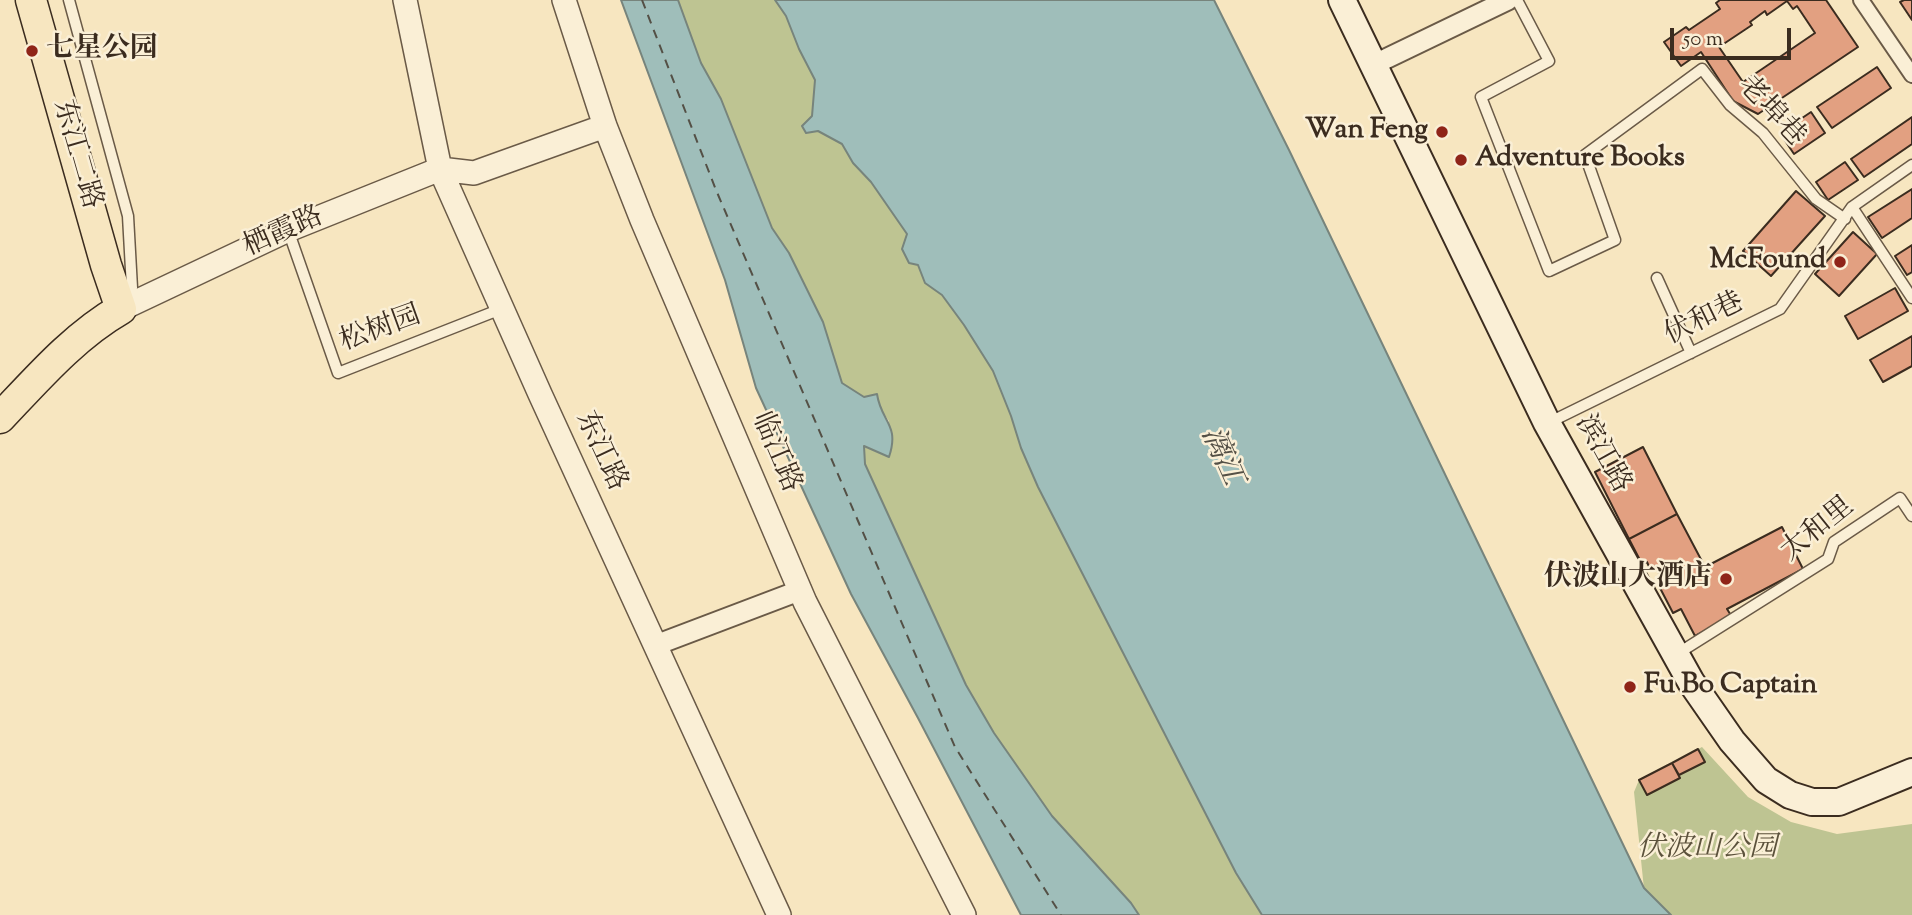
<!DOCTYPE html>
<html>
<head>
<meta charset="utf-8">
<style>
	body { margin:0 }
	#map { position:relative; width:1912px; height:915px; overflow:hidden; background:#f7e6c0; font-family:"Sorts Mill Goudy",serif }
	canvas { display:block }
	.scale { position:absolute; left:1670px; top:28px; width:121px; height:32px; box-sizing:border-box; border:4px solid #3b2c1f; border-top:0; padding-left:9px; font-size:21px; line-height:24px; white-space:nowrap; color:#3b2c1f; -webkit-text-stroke:5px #faefd6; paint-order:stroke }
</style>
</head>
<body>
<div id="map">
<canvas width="1912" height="915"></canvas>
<div class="scale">50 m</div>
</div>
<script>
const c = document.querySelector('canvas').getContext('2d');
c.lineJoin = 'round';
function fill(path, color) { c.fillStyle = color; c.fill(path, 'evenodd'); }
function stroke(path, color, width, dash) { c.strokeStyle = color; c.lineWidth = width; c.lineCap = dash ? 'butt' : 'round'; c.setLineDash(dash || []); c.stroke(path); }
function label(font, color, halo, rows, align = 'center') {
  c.font = font + ' "Sorts Mill Goudy","Noto Serif SC",serif'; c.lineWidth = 5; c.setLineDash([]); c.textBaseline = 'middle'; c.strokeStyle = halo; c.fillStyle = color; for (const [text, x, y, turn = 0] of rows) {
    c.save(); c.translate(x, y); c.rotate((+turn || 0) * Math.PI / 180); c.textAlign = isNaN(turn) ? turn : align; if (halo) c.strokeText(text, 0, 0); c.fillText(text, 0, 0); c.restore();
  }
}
fill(new Path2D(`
	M678 0H775L786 16 799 49 815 80 812 116 802 127 818 131 842 144 853 163 871 182 907 234 902 249 918 265 925 283 942 295 964 325 993 371 1011 416 1021 448 1038 487 1236 873 1262 915H1139L1131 903 1052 816 994 733 966 685 865 464 863 446 888 457 889 421 879 407 842 384 823 322 789 253 772 228 721 100 701 63Z
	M1702 747 1748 797 1791 822 1837 834 1912 824V915H1671L1644 889 1634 792 1639 780Z`), '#bec492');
const water = new Path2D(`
	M621 0H678L701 63 721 99 772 228 789 253 823 322 842 383 864 397 877 394C881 422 900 424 889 457L864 446 865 464 966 685 994 733 1052 816 1131 903 1139 915H1021L918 718 851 594 756 388 725 280Z
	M775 0H1214L1289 150 1644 888 1671 915H1262L1236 873 1038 487 1021 448 1011 416 993 371 964 325 942 295 925 283 918 265 909 263 902 249 907 234 871 182 853 163 842 144 818 131 806 133 802 126 812 116 815 80 799 49 786 16Z`);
fill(water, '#9fbeba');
stroke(water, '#77847c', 2);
stroke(new Path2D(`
	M642 0 716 190 955 747 1061 915`), '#545046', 2, [9, 7]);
const building = new Path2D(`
	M1720 0H1826L1858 47 1758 114 1733 101 1701 52 1681 66 1664 42 1686 27 1689 30 1720 9 1716 3ZM1787 1 1793 9 1797 6 1815 33 1743 82 1719 47 1752 25 1750 22 1765 11 1767 15Z
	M1904 0H1912V20L1900 2Z
	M1877 67 1891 88 1832 128 1817 107Z
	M1811 112 1825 133 1794 154 1780 133Z
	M1912 117V144L1864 177 1851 159Z
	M1845 162 1858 180 1828 200 1816 182Z
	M1912 189V218L1882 238 1868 217Z
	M1796 191 1825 216 1771 276 1743 251Z
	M1853 232 1877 254 1839 296 1815 274Z
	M1912 245V272L1907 275 1895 256Z
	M1895 288 1908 311 1858 339 1845 316Z
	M1912 336V366L1883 382 1870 360Z
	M1643 447 1677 514 1629 539 1595 472Z
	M1677 514 1705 567 1782 527 1803 569 1727 609 1732 617 1695 636 1681 609 1673 613 1660 588 1670 583 1664 572 1660 575 1655 566 1650 569 1647 562 1642 564 1629 539Z
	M1698 749 1705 762 1679 775 1672 763Z
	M1672 763 1680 778 1647 795 1639 780Z`);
fill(building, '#e2a081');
stroke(building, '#3b2c1f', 2);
const service = new Path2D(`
	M69 0 128 216 132 288
	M1517 0 1549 61 1481 97 1549 271 1615 240 1585 155 1702 69 1730 105 1763 133 1816 199 1845 219
	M1852 207 1912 298
	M288 230 338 373 501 309
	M1657 278 1691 353
	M1548 423 1780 309 1852 207 1912 165
	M1677 654 1828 559 1834 542 1900 498 1912 516`);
const pedestrian = new Path2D(`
	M1861 0 1912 75`);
const minor = new Path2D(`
	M1373 65 1508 0
	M656 645 801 590`);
const tertiary = new Path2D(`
	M405 0 440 169 540 394 779 915
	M564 0 605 126 642 220 805 602 964 915
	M121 309 288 230 440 169 474 173 605 126`);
const secondary = new Path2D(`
	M1342 0 1547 423 1691 682 1732 741 1766 780 1790 795 1812 802H1839L1912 772`);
const primary = new Path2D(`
	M0 418C37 379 74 336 121 309L106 265 31 0`);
stroke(service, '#6a5a47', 13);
stroke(pedestrian, '#6a5a47', 18);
stroke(minor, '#6a5a47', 23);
stroke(tertiary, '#6a5a47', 26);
stroke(secondary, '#3b2c1f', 30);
stroke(primary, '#3b2c1f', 33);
stroke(service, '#faefd6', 10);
stroke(pedestrian, '#faefd6', 14);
stroke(minor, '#faefd6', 19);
stroke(tertiary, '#faefd6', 23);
stroke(secondary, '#faefd6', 26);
stroke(primary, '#f7e6c0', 30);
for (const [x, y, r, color] of [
	[32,51,7,"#8f2418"],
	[1442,132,7,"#8f2418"],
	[1461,160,7,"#8f2418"],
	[1840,262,7,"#8f2418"],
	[1726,579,7,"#8f2418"],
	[1630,687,7,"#8f2418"]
]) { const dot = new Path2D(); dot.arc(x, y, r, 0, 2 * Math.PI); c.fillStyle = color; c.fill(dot); stroke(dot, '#faefd6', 2.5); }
label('bold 28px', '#3b2c1f', '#faefd6', [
	["七星公园",46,51],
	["Wan Feng",1428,132,"right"],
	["Adventure Books",1475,160],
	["McFound",1826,262,"right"],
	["伏波山大酒店",1712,579,"right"],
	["Fu Bo Captain",1644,687]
], 'left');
label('28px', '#3b2c1f', '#faefd6', [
	["老埠巷",1770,113,47],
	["东江二路",75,155,74],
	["栖霞路",284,234,-24],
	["伏和巷",1705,321,-26],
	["松树园",381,331,-20],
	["东江路",599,452,65],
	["临江路",774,453,67],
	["滨江路",1601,455,61],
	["太和里",1819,531,-39]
]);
label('italic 28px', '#5c523c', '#faefd6', [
	["伏波山公园",1707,850]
]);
label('italic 30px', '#545046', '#faefd6', [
	["漓江",1219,457,66]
]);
</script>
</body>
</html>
